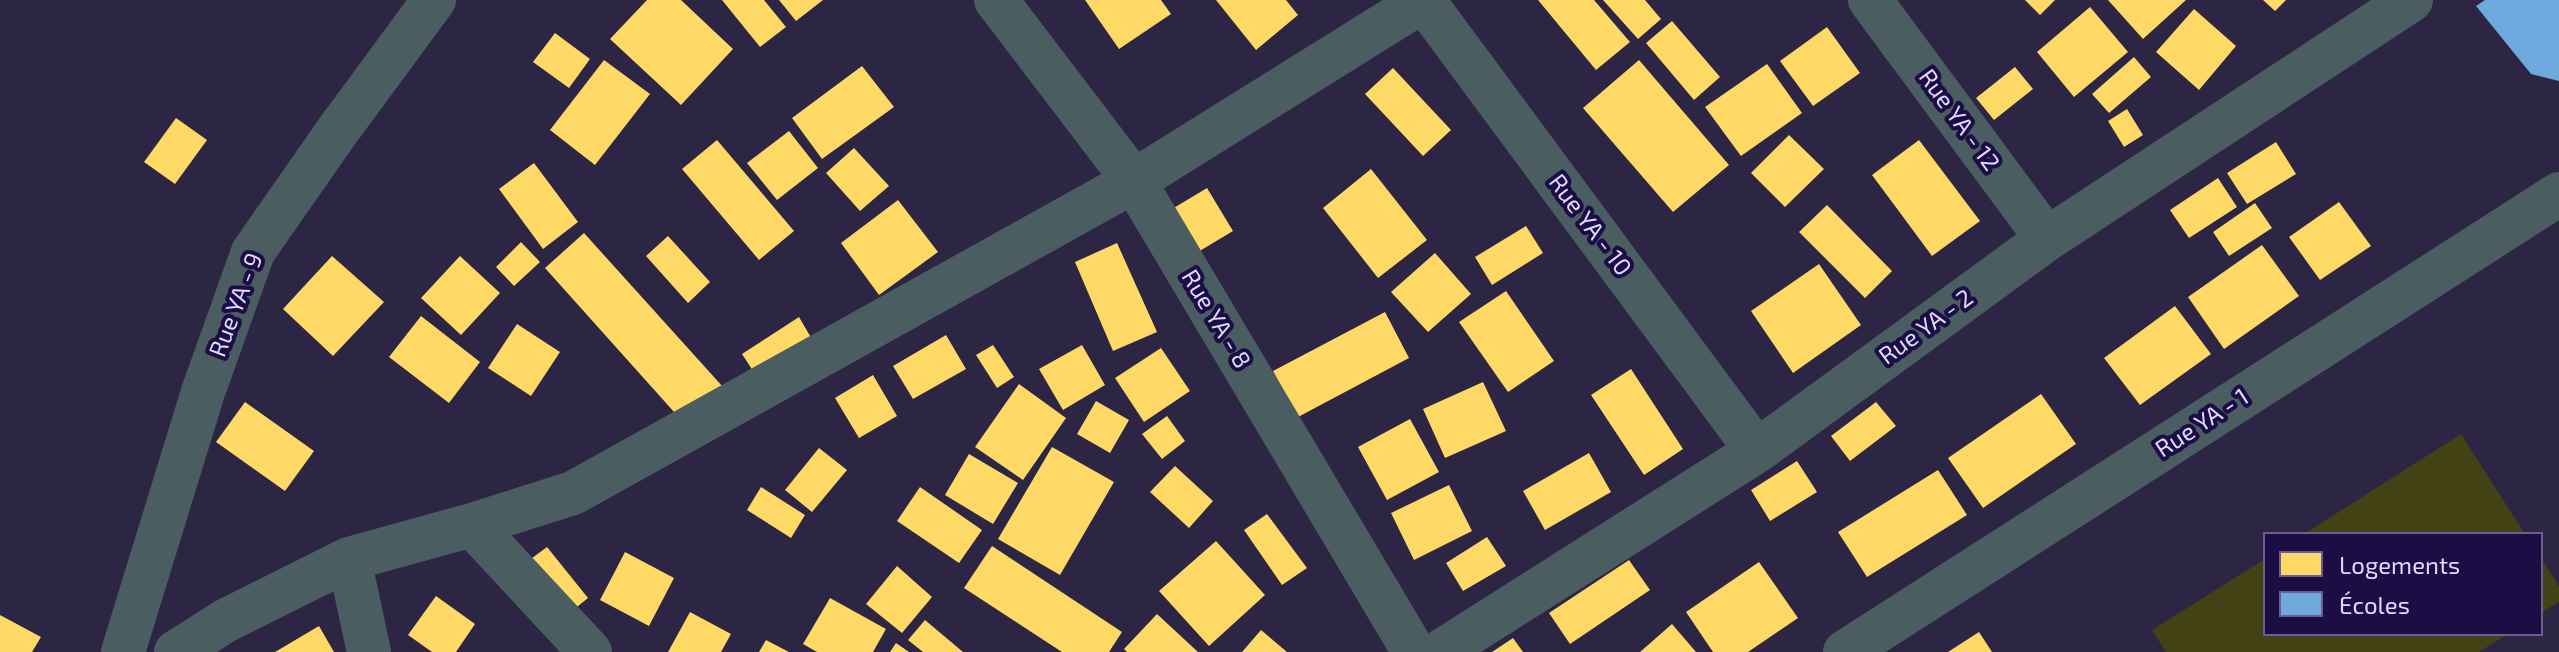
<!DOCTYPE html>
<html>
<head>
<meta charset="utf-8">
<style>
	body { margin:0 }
	#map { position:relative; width:2559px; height:652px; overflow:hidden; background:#2c2544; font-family:"Exo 2",sans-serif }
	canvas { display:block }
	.legend { position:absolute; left:2263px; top:532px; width:280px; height:104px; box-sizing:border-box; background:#1d0d45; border:2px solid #6a5f8f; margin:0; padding:10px 14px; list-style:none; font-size:24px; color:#dddafe }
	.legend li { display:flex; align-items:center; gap:16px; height:40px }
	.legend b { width:40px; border:2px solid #6a5f8f }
</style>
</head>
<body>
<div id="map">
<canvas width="2559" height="652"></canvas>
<ul class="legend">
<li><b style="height:22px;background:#ffd966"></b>Logements</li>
<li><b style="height:22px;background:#6fa8dc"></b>Écoles</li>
</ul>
</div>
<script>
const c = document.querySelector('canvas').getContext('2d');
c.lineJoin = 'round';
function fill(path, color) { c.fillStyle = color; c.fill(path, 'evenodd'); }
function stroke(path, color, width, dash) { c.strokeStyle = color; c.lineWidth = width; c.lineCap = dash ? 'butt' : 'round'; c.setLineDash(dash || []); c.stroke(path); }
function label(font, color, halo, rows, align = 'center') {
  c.font = font + ' "Exo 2",sans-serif'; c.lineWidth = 8; c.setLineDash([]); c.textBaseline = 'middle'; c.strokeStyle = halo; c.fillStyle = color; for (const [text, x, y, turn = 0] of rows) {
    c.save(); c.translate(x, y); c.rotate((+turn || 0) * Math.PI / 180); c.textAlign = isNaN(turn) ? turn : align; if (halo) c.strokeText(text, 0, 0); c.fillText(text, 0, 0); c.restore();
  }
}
fill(new Path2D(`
	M2461 434 2525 534H2304Z
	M2541 558 2559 586V602L2541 613Z
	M2265 559V634H2508L2479 652H2166L2152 630Z`), '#424214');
fill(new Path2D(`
	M647 0H681L733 49 681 105 610 39Z
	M722 0H764L786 27 760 47Z
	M779 0H823L796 21Z
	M1085 0H1161L1171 14 1119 49Z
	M1216 0H1286L1298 15 1256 50Z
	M1538 0H1594L1630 42 1596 70Z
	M1603 0H1645L1661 19 1638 39Z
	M2025 0H2055L2040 15Z
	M2108 0H2186L2143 39Z
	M2263 0H2286L2275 11Z
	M2090 7 2128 52 2074 97 2037 52Z
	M2194 9 2236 46 2199 90 2156 52Z
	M1672 21 1720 77 1694 100 1646 43Z
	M1827 27 1860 73 1813 106 1780 61Z
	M555 33 590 59 569 88 533 62Z
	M2134 57 2151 77 2109 113 2092 94Z
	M604 60 650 94 595 165 550 130Z
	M1639 60 1729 165 1673 212 1583 108Z
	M1767 64 1802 113 1741 156 1705 107Z
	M862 66 894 107 822 159 792 118Z
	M2015 67 2033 89 1994 120 1976 98Z
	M1393 68 1451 130 1423 156 1365 94Z
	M2127 109 2143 135 2124 147 2108 121Z
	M176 118 207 140 175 184 144 162Z
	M789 131 818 168 777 200 747 163Z
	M1789 135 1824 169 1785 207 1751 173Z
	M717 140 794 231 759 260 682 169Z
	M1919 140 1980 221 1932 256 1872 175Z
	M2276 142 2296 174 2247 204 2227 173Z
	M854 148 889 186 860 211 826 173Z
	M534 163 578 222 543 249 499 189Z
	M1371 169 1427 240 1378 278 1323 208Z
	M2218 178 2237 207 2189 238 2170 210Z
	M1207 188 1233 231 1198 252 1172 209Z
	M898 200 938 252 879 295 841 243Z
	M2339 202 2371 246 2320 280 2289 237Z
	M2255 203 2272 228 2229 256 2213 232Z
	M1827 205 1892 271 1865 298 1799 232Z
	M1526 226 1543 253 1492 285 1475 257Z
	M584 233 723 387 683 422 545 268Z
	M668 236 710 282 688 303 646 256Z
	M521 242 540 262 514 286 496 267Z
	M1117 243 1157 332 1113 351 1075 262Z
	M2262 245 2299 296 2224 349 2188 297Z
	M1435 253 1471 294 1428 332 1391 292Z
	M332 256 384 302 333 356 283 309Z
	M460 256 500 293 461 335 421 298Z
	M1819 264 1861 325 1793 373 1751 311Z
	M1506 291 1554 361 1508 392 1459 322Z
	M2175 306 2211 354 2140 405 2104 358Z
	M1385 312 1409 358 1298 417 1273 371Z
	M421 316 480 362 449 403 389 357Z
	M799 317 813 341 757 377 742 354Z
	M517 324 560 352 531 396 488 368Z
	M946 335 966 369 913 399 893 366Z
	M993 345 1014 377 997 388 976 355Z
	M1082 345 1105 385 1063 410 1039 369Z
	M1161 348 1190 391 1144 422 1115 378Z
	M1631 369 1683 449 1644 475 1591 395Z
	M873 375 897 416 859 438 835 398Z
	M1483 382 1506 431 1445 458 1423 409Z
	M1019 384 1066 418 1023 480 975 447Z
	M2041 394 2076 444 1983 508 1948 458Z
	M1096 401 1129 420 1110 453 1077 434Z
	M245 402 314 451 285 491 216 442Z
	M1876 402 1896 426 1850 461 1831 436Z
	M1167 416 1185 441 1162 459 1142 434Z
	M1410 419 1439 472 1387 500 1358 447Z
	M1052 447 1114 482 1060 575 998 539Z
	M819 448 847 470 812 512 785 490Z
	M1589 453 1611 492 1545 530 1523 491Z
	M969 454 1018 483 993 524 945 495Z
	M1797 461 1817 492 1770 521 1751 490Z
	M1175 466 1213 501 1189 528 1150 492Z
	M1938 470 1967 515 1867 577 1838 532Z
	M1449 485 1472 531 1414 560 1391 513Z
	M761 487 805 515 791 538 747 510Z
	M920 487 982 530 959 563 897 521Z
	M1267 514 1307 568 1282 585 1244 530Z
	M1487 537 1506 566 1463 591 1446 563Z
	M1216 541 1265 595 1209 646 1159 591Z
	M992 546 1122 632 1109 652H1062L964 588Z
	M547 547 588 598 562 619 520 567Z
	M625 552 674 578 649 626 600 600Z
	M1629 560 1650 590 1570 644 1549 613Z
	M1759 562 1798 618 1748 652H1713L1686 612Z
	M897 566 932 597 902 633 866 604Z
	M436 596 475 624 456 652H432L408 635Z
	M830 598 886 629 873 652H817L803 644Z
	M690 612 731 634 721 652H668Z
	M1157 614 1198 652H1127L1124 649Z
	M0 615 41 637 32 652H0Z
	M925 620 963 652H923L908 640Z
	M1672 624 1696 652H1640Z
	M319 626 334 652H275Z
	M1261 630 1287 652H1242Z
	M1979 632 1992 652H1948Z
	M1513 638 1523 652H1492Z
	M766 640 789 652H759Z
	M896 643 909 652H890Z`), '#ffd966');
fill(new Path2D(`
	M2485 0H2559V81L2531 74 2476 6Z`), '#6fa8dc');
stroke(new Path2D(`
	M996 0 1134 181 1414 652
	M1423 0 1757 451
	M1870 0 2047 239
	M472 525 590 652
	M349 559 369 652
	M123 652 203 392 253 252 336 133 434 0
	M176 652 225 621 349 559 472 525 573 493 1134 181 1424 0
	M1440 652 1757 451 2047 239 2411 0
	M1845 652 2559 194`), '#4a5d61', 44);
label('24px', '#dddafe', '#1d0d45', [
	["Rue YA - 12",1959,120,54],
	["Rue YA - 10",1590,225,53],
	["Rue YA - 9",236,305,-69],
	["Rue YA - 8",1216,319,59],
	["Rue YA - 2",1926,327,-36],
	["Rue YA - 1",2202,423,-33]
]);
</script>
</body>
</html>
